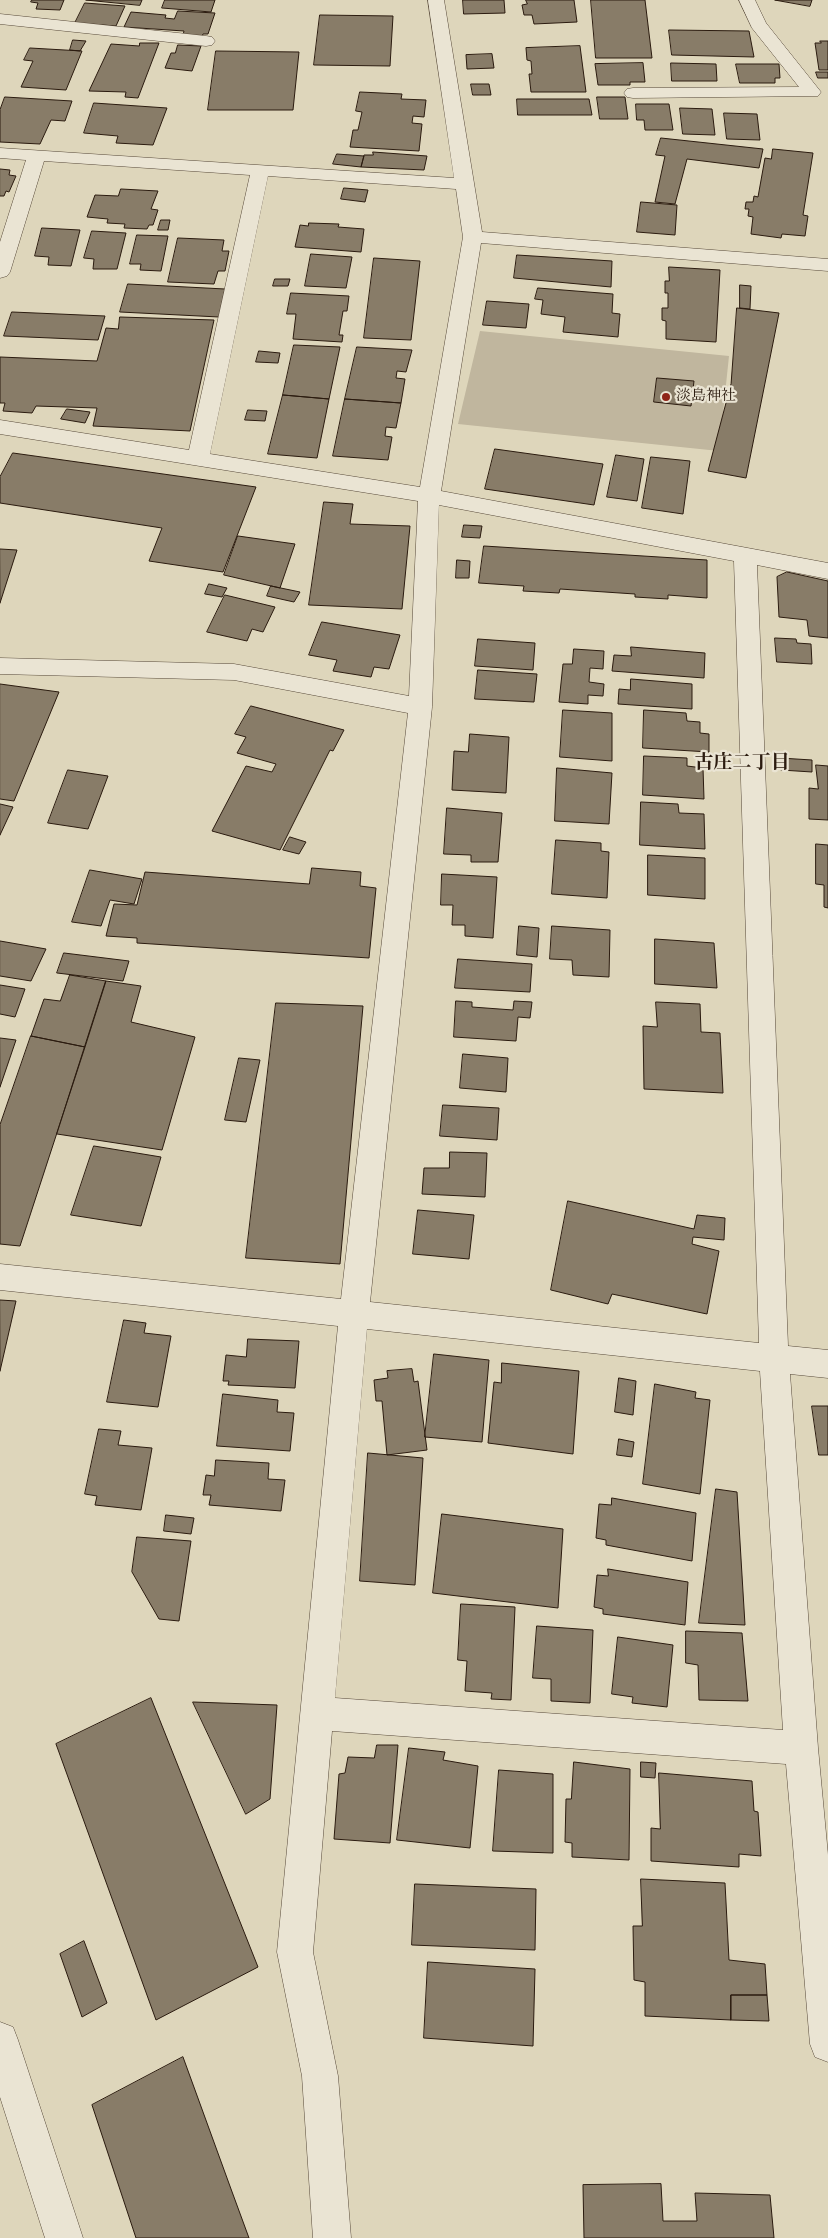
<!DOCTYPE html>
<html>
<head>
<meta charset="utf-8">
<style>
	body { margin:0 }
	canvas { display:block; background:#ded6bb }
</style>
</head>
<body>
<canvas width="828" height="2238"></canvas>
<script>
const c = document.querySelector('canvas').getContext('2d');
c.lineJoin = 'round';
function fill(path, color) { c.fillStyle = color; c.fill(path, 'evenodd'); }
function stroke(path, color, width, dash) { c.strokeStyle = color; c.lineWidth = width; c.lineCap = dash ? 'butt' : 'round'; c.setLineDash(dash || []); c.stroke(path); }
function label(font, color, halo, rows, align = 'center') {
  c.font = font + ' Vollkorn,"Noto Serif JP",serif'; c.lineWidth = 4.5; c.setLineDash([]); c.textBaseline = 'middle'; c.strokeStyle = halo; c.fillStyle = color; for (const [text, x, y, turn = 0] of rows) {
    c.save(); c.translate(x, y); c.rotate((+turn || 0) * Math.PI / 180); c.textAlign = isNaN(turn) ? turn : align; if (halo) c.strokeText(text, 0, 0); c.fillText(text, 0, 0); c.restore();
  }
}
fill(new Path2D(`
	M480 331 729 356 719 451 458 424Z`), '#c0b69e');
const building = new Path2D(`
	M32 0H64L60 10 36 9 38 3 31 2Z
	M86 0H142L140 5Z
	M165 0H215L211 12 162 8Z
	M463 0H504L505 13 464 14Z
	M526 0H574L577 22 534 24 532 15H524L522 5 527 4Z
	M591 0H645L652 58H596Z
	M775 0H812L810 6Z
	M85 3 125 6 116 26 75 23Z
	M178 11 215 13 208 34H203L202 36 183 35 184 31 124 27 131 12 166 15 165 18 174 19Z
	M320 15 393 16 390 66 314 65Z
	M669 30 749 31 754 57 672 55Z
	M73 40 86 41 80 51 70 50Z
	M820 41H828V70H819L815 43H821Z
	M140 43H159L138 98 125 97 126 92 89 91 111 44 139 46Z
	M178 45 201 46 192 71 165 68 171 53H175Z
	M580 46 586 92H531L529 74H532L531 61 527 60 526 48Z
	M30 48 82 51 66 90 21 87 33 61 24 60Z
	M216 51 299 52 293 110H208Z
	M492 54 494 68 467 69 466 55Z
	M643 63 645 82H630V85H598L595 64Z
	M671 63 716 64 717 81H672Z
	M736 64H779L780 78H775V83H740Z
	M816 72H828V78H818Z
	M471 84H489L491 95H473Z
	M360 92 402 94 401 99 426 100 424 117 413 116 412 123 422 124 419 151 350 147 353 130H358L362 112 356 111Z
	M5 97 72 101 65 121 51 120 40 144 0 142V110Z
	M597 97H625L628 119H600Z
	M517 99H589L592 115H518Z
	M94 103 167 108 153 145 116 143 118 136 84 133Z
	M636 104H669L673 130H645L644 120H637Z
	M680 108 712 109 715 135 683 134Z
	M724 113 757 114 760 140 727 139Z
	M661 138 763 149 759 168 687 159 675 204 655 202 665 156 656 155Z
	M773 149 813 153 803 215 808 216 805 236 782 234 781 238 751 234 753 217 748 216 749 209H745L746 202H753L754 196 758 197 765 158 771 159Z
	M373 152 427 156 424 170 361 167 364 155H373Z
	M337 154 364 156 361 167 333 164Z
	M0 169 10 170 9 175 16 176 9 192 6 191 4 196H0Z
	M344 188 368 190 365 202 341 199Z
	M121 189 158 191 151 209 158 210 153 225H149L147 229 124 228 125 224 107 223 108 219 87 217 95 195 118 196Z
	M641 202 677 205 675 235 637 232Z
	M161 220H170L168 230H158Z
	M309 223 339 224 338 227 364 229 361 252 295 247 300 225 308 226Z
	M42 228 80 230 71 266 48 265 49 257 35 256Z
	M92 231 126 233 117 269H93L94 259 84 258Z
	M137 235 168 236 161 271 140 270 141 264H130Z
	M178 238 224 240 222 251H229L225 271H218L214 284 168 282Z
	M311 254 352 257 346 288 305 286Z
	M517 255 612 261 611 287 514 278Z
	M374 258 420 261 411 340 364 338Z
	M669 267 720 270 716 342 666 339V321L662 320V308H668V293H665V281H669Z
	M275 279H290L288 286H273Z
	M128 284 225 289 219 317 120 312Z
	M740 285 751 286 750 309 740 308Z
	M538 288 613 294 612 313 620 314 618 337 563 332 565 317 541 314 543 300 535 299Z
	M291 293 349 296 347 311H343L339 335H343L342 342 293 339 296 314H287Z
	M487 301 529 304 526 328 483 325Z
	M737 308 779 313 746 478 708 471 731 384Z
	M12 312 105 316 98 340 4 336Z
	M120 317 214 320 190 431 93 426 97 408 36 406 32 413 3 411 5 403H0V357L97 361 106 328 118 329Z
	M294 345 340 347 329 399 283 395Z
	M357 347 412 350 406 372 397 371 396 378 405 379 401 403 345 399Z
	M259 351 280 353 278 363 256 362Z
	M657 378 694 381 691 406 654 402Z
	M283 395 329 399 317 458 268 454Z
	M345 399 401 403 396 428 386 427 385 436 392 437 388 460 333 456Z
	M67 409 90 412 85 423 61 419Z
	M248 410 267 411 265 421 245 420Z
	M495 449 603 464 594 505 485 489Z
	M13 453 256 487 223 572 149 561 162 528 0 503V477Z
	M616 455 644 459 637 501 607 497Z
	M651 457 690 461 683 514 642 508Z
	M324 502 353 504 350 524 410 526 402 609 309 605Z
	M464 525 482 526 480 538 462 537Z
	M238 536 295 544 280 588 224 575Z
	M484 546 707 560V598L668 595V599L635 597V594L560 589 559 593 523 591 524 586 479 583Z
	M0 549 17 550 0 603Z
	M457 560 470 561 469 578H456Z
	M787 572 828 581V638L809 636 807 620 779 617 777 577Z
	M209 584 227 588 222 597 205 594Z
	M271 586 300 592 294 602 267 596Z
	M225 595 275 607 263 632 252 629 247 641 207 632Z
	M322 622 400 635 389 669 374 667 371 677 333 671 337 660 309 655Z
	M775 638 796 639 797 643 811 644 812 664 777 662Z
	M478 639 535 643 533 670 475 666Z
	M631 647 705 653 704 678 612 671 614 655 631 656Z
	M574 649 604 651 603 669 590 668 589 682 604 684 603 696 588 695V704L559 702 563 664H572Z
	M478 670 537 674 534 702 475 699Z
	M631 679 692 684V709L618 704 619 689 630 690Z
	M0 684 59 692 14 801 0 799Z
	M251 706 344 730 333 751 330 750 280 850 212 831 246 766 272 772 276 764 237 753 246 737 235 734Z
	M563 710 612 713V761L560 757Z
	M644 710 686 713 687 721 700 722V733L709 734V752L643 748Z
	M470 734 509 737 506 793 452 790 454 751 468 752Z
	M644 756 687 758V766L703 768 704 799 643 795Z
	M780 758 812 760V772L781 770Z
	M816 765 828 766V820L809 819V788L818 789Z
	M557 768 612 773 609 824 555 821Z
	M68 770 108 776 88 829 48 823Z
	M641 802 678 804 679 813 704 814 705 849 640 845Z
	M0 804 13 807 0 835Z
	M447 808 502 813 498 862H471V855L444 854Z
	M290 837 306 842 299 854 283 850Z
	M556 840 601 843V851L609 852 607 898 552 894Z
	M816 844 828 845V908L824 907V885L816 884Z
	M648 855 705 858V899L648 895Z
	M312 868 361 872 360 886 376 888 369 958 137 943V938L106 936 114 904 137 905 145 872 309 884Z
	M90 870 142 879 134 904 110 900 101 926 72 922Z
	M442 874 497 877 493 938 465 936V925H452L453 905H441Z
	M519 926 539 928 537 957 517 955Z
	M552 926 610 930 609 977 573 975 572 960 550 959Z
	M655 939 714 943 717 988 655 984Z
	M0 941 46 949 31 981 0 976Z
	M64 953 129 961 123 981 57 973Z
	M458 959 532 964 530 992 455 988Z
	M70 975 106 981 85 1047 31 1036 44 999 60 1001Z
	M106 981 141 986 131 1022 195 1037 162 1150 57 1134Z
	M0 985 25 989 15 1017 0 1014Z
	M456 1001 472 1002V1007L513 1010 514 1001 532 1002 530 1018 518 1017 516 1041 454 1037Z
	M656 1002 700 1004 701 1032 720 1033 723 1093 644 1089 643 1026 657 1027Z
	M276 1003 363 1006 340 1264 246 1258Z
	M31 1036 85 1047 20 1246 0 1244V1125Z
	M0 1038 16 1040 0 1087Z
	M463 1054 508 1058 506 1092 460 1088Z
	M239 1058 260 1060 246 1122 225 1120Z
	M443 1105 499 1108 497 1140 440 1136Z
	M94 1146 161 1157 141 1226 71 1215Z
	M450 1152 487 1153 485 1197 422 1194 424 1168H449Z
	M568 1201 694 1229 697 1215 725 1218 724 1240 693 1237 692 1244 719 1251 707 1314 612 1294 608 1304 551 1290Z
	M418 1210 474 1215 469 1259 413 1254Z
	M0 1300 16 1301 0 1371Z
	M124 1320 146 1323 144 1333 171 1336 158 1407 107 1402Z
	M248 1339 299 1341 295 1388 228 1385 229 1381H223L226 1355 246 1357Z
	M434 1354 489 1360 482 1442 425 1437Z
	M502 1363 579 1371 573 1454 488 1443 494 1382 501 1383Z
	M412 1369 414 1382 418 1381 427 1450 387 1455 382 1401H376L374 1380 388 1378 387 1371Z
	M619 1378 636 1381 633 1415 615 1412Z
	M655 1384 696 1392 695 1398 710 1400 700 1494 643 1484Z
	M223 1394 278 1400 277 1412 294 1413 290 1451 217 1446Z
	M812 1406H828V1455H819Z
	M99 1429 121 1431 118 1445 152 1448 141 1510 95 1505 97 1496 85 1494Z
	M619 1439 634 1442 632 1457 617 1455Z
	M368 1453 423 1458 415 1585 360 1581Z
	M216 1460 269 1463 268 1479 285 1480 281 1511 209 1505 211 1495H203L206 1475 214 1476Z
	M716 1489 737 1492 745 1625 699 1623Z
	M612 1498 696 1513 692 1561 606 1545V1540L596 1538 599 1504 611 1505Z
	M442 1514 563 1529 558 1608 433 1593Z
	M166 1515 194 1518 191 1534 164 1531Z
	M137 1537 191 1541 179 1621 159 1619 132 1572Z
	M608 1569 688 1582 685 1625 603 1614V1609L594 1607 597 1575 608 1576Z
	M461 1604 515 1607 511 1700 491 1699 492 1693 465 1691 467 1661 458 1660Z
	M537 1626 593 1630 590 1703 551 1701V1679L533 1678Z
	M686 1631 742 1633 748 1701 699 1700 698 1665 686 1663Z
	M618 1637 673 1645 667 1707 632 1703 633 1697 612 1694Z
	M151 1698 258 1967 156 2020 56 1744Z
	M193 1702 277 1705 270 1799 246 1814Z
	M377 1745H398L390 1843 334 1839 339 1774 345 1773 348 1757 374 1758Z
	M409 1748 445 1752 443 1760 478 1766 470 1848 397 1840Z
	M574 1762 630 1769 629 1860 572 1857V1843L565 1842 566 1799H571Z
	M641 1762 656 1763 655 1778 641 1777Z
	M499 1770 553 1774V1853L493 1851Z
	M659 1773 752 1781 754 1811 758 1812 761 1856 739 1854V1867L651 1861V1828L660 1829Z
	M641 1879 725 1883 729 1960 765 1964 767 1995H731V2020L645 2016V1982L634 1980 633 1926H642Z
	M415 1884 536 1889 535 1950 412 1945Z
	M84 1941 107 2003 82 2017 60 1954Z
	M428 1962 535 1969 533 2046 424 2038Z
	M731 1995H767L769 2021 731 2020Z
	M183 2057 231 2189 249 2238H136L92 2105Z
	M661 2184 663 2221H697L695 2193 770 2195 774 2238H584L583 2185Z`);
fill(building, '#887c68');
stroke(building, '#2b1b0f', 1);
const minor = new Path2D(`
	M428 0H444L482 232 828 259V271L481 243 441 491 828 563V579L757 565 788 1346 828 1350V1378L790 1374 818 1748 828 1855V2062L815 2057 810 2044 786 1764 332 1731 313 1952 338 2076 351 2238H313L302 2076 277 1952 338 1326 0 1290V1264L341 1299 408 713 234 680 0 674V658L234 664 409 696 418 501 0 434V420L189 450 250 175 44 161 10 272 7 276 0 278V242L26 160 0 158V148L454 178ZM268 176 456 189 463 237 420 487 210 454ZM439 505 734 561 759 1343 370 1302 432 707ZM367 1329 760 1371 783 1730 335 1698Z
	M739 0H755L766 23 821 92 818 96 633 98 627 97 624 93 627 89 633 88 799 87 752 28Z
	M0 14 206 36 212 37 215 41 212 45 206 46 0 24Z
	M0 2022 13 2027 18 2040 83 2238H45L0 2097Z`);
stroke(minor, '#584a3a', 1);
fill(minor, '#eae4d3');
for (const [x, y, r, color] of [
	[666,397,5,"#8f2418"]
]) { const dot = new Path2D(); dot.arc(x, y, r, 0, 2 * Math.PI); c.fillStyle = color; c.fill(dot); stroke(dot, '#eae4d3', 2); }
label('15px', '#2b1b0f', '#eae4d3', [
	["淡島神社",676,397]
], 'left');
label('bold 19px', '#2b1b0f', '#eae4d3', [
	["古庄二丁目",742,765]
]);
</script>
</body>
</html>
